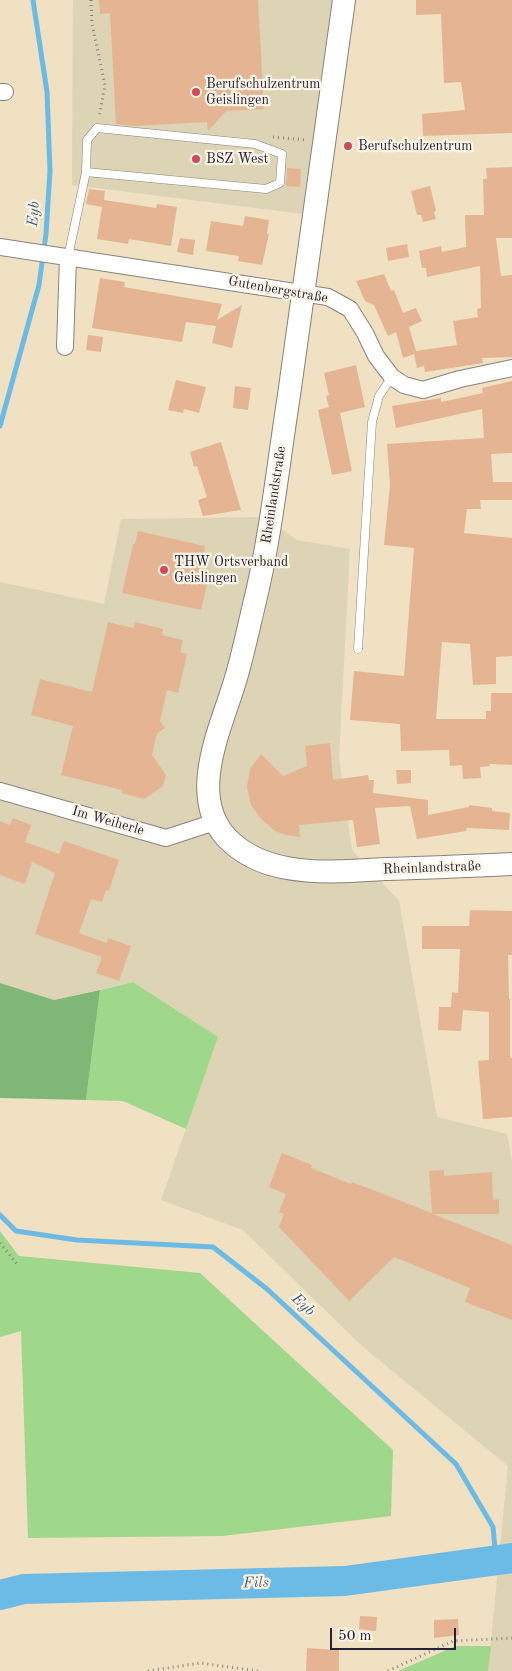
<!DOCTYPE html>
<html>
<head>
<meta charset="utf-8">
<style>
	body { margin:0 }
	#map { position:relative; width:512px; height:1671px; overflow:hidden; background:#efe1c1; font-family:"Old Standard TT",serif }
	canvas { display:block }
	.scale { position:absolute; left:330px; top:1628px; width:126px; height:22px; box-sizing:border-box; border:2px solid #22223b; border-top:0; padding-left:6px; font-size:15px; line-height:18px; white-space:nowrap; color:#22223b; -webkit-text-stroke:4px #fcf5e5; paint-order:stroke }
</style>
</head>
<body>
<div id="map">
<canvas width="512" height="1671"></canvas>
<div class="scale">50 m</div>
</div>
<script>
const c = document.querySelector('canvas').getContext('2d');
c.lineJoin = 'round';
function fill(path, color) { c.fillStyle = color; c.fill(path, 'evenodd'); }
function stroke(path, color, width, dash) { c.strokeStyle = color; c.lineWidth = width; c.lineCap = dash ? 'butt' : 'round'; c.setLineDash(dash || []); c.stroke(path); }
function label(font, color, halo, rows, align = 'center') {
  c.font = font + ' "Old Standard TT",serif'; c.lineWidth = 4.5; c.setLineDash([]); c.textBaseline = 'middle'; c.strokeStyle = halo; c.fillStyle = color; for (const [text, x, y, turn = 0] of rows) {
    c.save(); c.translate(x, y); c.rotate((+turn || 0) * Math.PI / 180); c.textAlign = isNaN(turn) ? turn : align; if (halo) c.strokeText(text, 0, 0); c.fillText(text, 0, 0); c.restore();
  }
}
fill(new Path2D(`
	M73 0H332L303 214 72 185Z
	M264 517 297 540 350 549 339 757 352 850 399 901 437 1117 507 1134 512 1162V1671H488L508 1466 362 1346 243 1230 161 1200 218 1037 133 982 54 1000 0 983V582L104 604 121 519Z`), '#dcd4b5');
fill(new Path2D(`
	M133 982 218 1037 186 1129 123 1101 86 1100 100 990Z
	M0 1231 19 1256 200 1273 393 1450 391 1516 223 1536 28 1538 21 1331 0 1337Z
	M456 1646H491L488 1671H398Z`), '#9fd88a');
fill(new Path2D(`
	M0 983 54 1000 100 990 86 1100 0 1098Z`), '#7fb876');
stroke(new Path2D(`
	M0 426 39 285 46 234 50 171 47 92 33 0
	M0 1215 16 1231 77 1240 213 1247 267 1289 456 1464 493 1527 496 1560`), '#6cbbe7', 5);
stroke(new Path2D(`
	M0 1595 24 1589 345 1581 512 1558`), '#6cbbe7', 30);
fill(new Path2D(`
	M99 0H258L264 109 226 111 208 131 207 122 132 126 116 124 110 13 100 14Z
	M416 0H512V133L423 136 422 114 465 110 461 82 444 83 441 14 416 15Z
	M512 167V238H496L501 276 512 275V357L482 358 483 363 425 372 424 366 417 368 414 354 403 358 396 332 388 336 374 305 365 301 356 281 384 274 391 291 394 290 403 313 416 308 422 321 409 327 416 351 457 345 453 321 478 317 477 309 481 308 480 266 427 277 426 268H422L419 251 441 246 442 252 466 247 465 215H484L483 179H487L486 168Z
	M287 168 301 169 300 187 286 186Z
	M430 186 436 211 434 212 436 219 423 222 421 215H417L411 191Z
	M89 189 105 191 104 200 156 208 157 204 177 207 171 246 129 239 128 244 97 239 102 207 86 204Z
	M245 216 269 220 267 234H269L262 265 238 261 239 256 206 251 211 221 243 226Z
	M180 238 195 240 193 255 177 252Z
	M407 244 409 257 388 261 386 248Z
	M100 278 125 282 124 287 222 304 217 320 242 305 232 348 212 343 216 326 186 322 182 342 92 328Z
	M88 335 103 337 101 352 86 350Z
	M356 365 365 407 340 413 352 471 332 475 318 410 329 407 326 396 329 395 324 373Z
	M176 380 206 387 199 413 184 409 183 413 168 410Z
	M512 381V453L491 454 493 482H512V500H480L481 509H467L464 533 512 538V656L496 657V684L473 685 470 644 442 642 436 719H486V711H491V693H512V765L490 764V766L480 767 481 778 463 779 462 765 450 766 449 750 401 751 400 724 350 720 354 671 404 676 414 548 384 545 390 485 387 444 484 438 482 409 396 428 392 406 441 398V402L483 393 482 388Z
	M235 386 251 388 248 410 233 408Z
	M221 442 241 510 203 516 198 500 207 497 197 466 194 467 190 452Z
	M138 531 205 546 200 569 210 572 201 610 122 593 133 544H135Z
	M108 622 133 628 135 622 163 629 162 635 183 640 180 652 187 654 178 693 167 690 160 721 165 728 157 733 152 755 166 775 163 786 144 799 121 793 122 790 61 775 73 726 31 715 40 679 92 692Z
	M330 743 333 780 368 775 369 780H374L373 793 428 800V815L469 807V805L492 808V811L510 813 509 830 467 828 466 831 417 839 410 806 375 808 380 844 357 847 353 820 299 825 300 837 286 835 275 831 261 819 251 805 247 787 250 769 261 754 283 776 307 766 305 746Z
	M396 770H411V783L397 784Z
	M13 818 31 825 25 842 59 854 64 841 119 860 109 891 106 890 102 902 91 899 79 933 107 943 108 938 131 946 119 981 96 973 102 957 35 934 55 873 32 862 25 884 0 875V821L10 825Z
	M470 910 512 911V955H508L509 999H510V1058H512V1117L483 1119 478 1061 489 1060V1012L463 1010 461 1031 438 1030 439 1007H451L452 992 458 993 460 949H422V926H469Z
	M282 1153 312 1165 311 1168 351 1184 352 1182 432 1213 429 1171 444 1170V1176L492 1172 493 1200 499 1199V1214H433L512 1245V1320L465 1302 470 1288 394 1257 349 1301 279 1227 284 1214 279 1212 286 1194 269 1187Z
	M360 1616 377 1617 376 1631 359 1629Z
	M458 1619 459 1635 434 1638V1620Z
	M307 1648 339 1650V1671H306Z`), '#e5b593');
const service = new Path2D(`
	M68 257 86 172 87 140 97 128 255 144 282 154 280 183 266 189 86 172
	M358 649 372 422 379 396 392 377`);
const minor = new Path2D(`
	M0 92H5
	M0 247 328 297 350 309 365 333 376 356 392 377 404 385 423 390 460 379 512 368
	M65 347 68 257
	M0 791 166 838 215 822`);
const secondary = new Path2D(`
	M344 0C325 132 308 263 289 395 278 465 271 536 254 605 248 630 243 654 236 678 222 726 187 794 226 837 242 854 264 864 287 868 319 874 353 871 385 869 427 868 470 866 512 864`);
stroke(service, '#88827e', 9);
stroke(minor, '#88827e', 18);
stroke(secondary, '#88827e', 24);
stroke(new Path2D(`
	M91 0 92 24 105 85 99 118
	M273 137 307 140
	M0 1243 17 1264
	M148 1671 200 1663 258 1671
	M388 1671 453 1641 512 1638`), '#88827e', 3, [1, 4]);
stroke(service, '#fff', 8);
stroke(minor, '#fff', 16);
stroke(secondary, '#fff', 22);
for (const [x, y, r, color] of [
	[196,92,5,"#d1495b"],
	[348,146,5,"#d1495b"],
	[196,159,5,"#d1495b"],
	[164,570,5,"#d1495b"]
]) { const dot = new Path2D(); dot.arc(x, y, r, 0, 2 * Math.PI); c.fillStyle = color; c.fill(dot); stroke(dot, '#fcf5e5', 2); }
label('14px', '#22223b', '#fcf5e5', [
	["Berufschulzentrum",206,84],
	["Geislingen",206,100],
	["Berufschulzentrum",358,146],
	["BSZ West",206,159],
	["THW Ortsverband",174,562],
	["Geislingen",174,578]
], 'left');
label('14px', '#22223b', '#fcf5e5', [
	["Gutenbergstraße",278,290,10],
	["Rheinlandstraße",274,495,-81],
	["Im Weiherle",108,821,16],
	["Rheinlandstraße",432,868,-2]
]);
label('italic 15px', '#3c5877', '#fcf5e5', [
	["Eyb",34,214,-86],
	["Eyb",303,1305,43],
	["Fils",256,1583,-2]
]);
</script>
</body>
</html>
